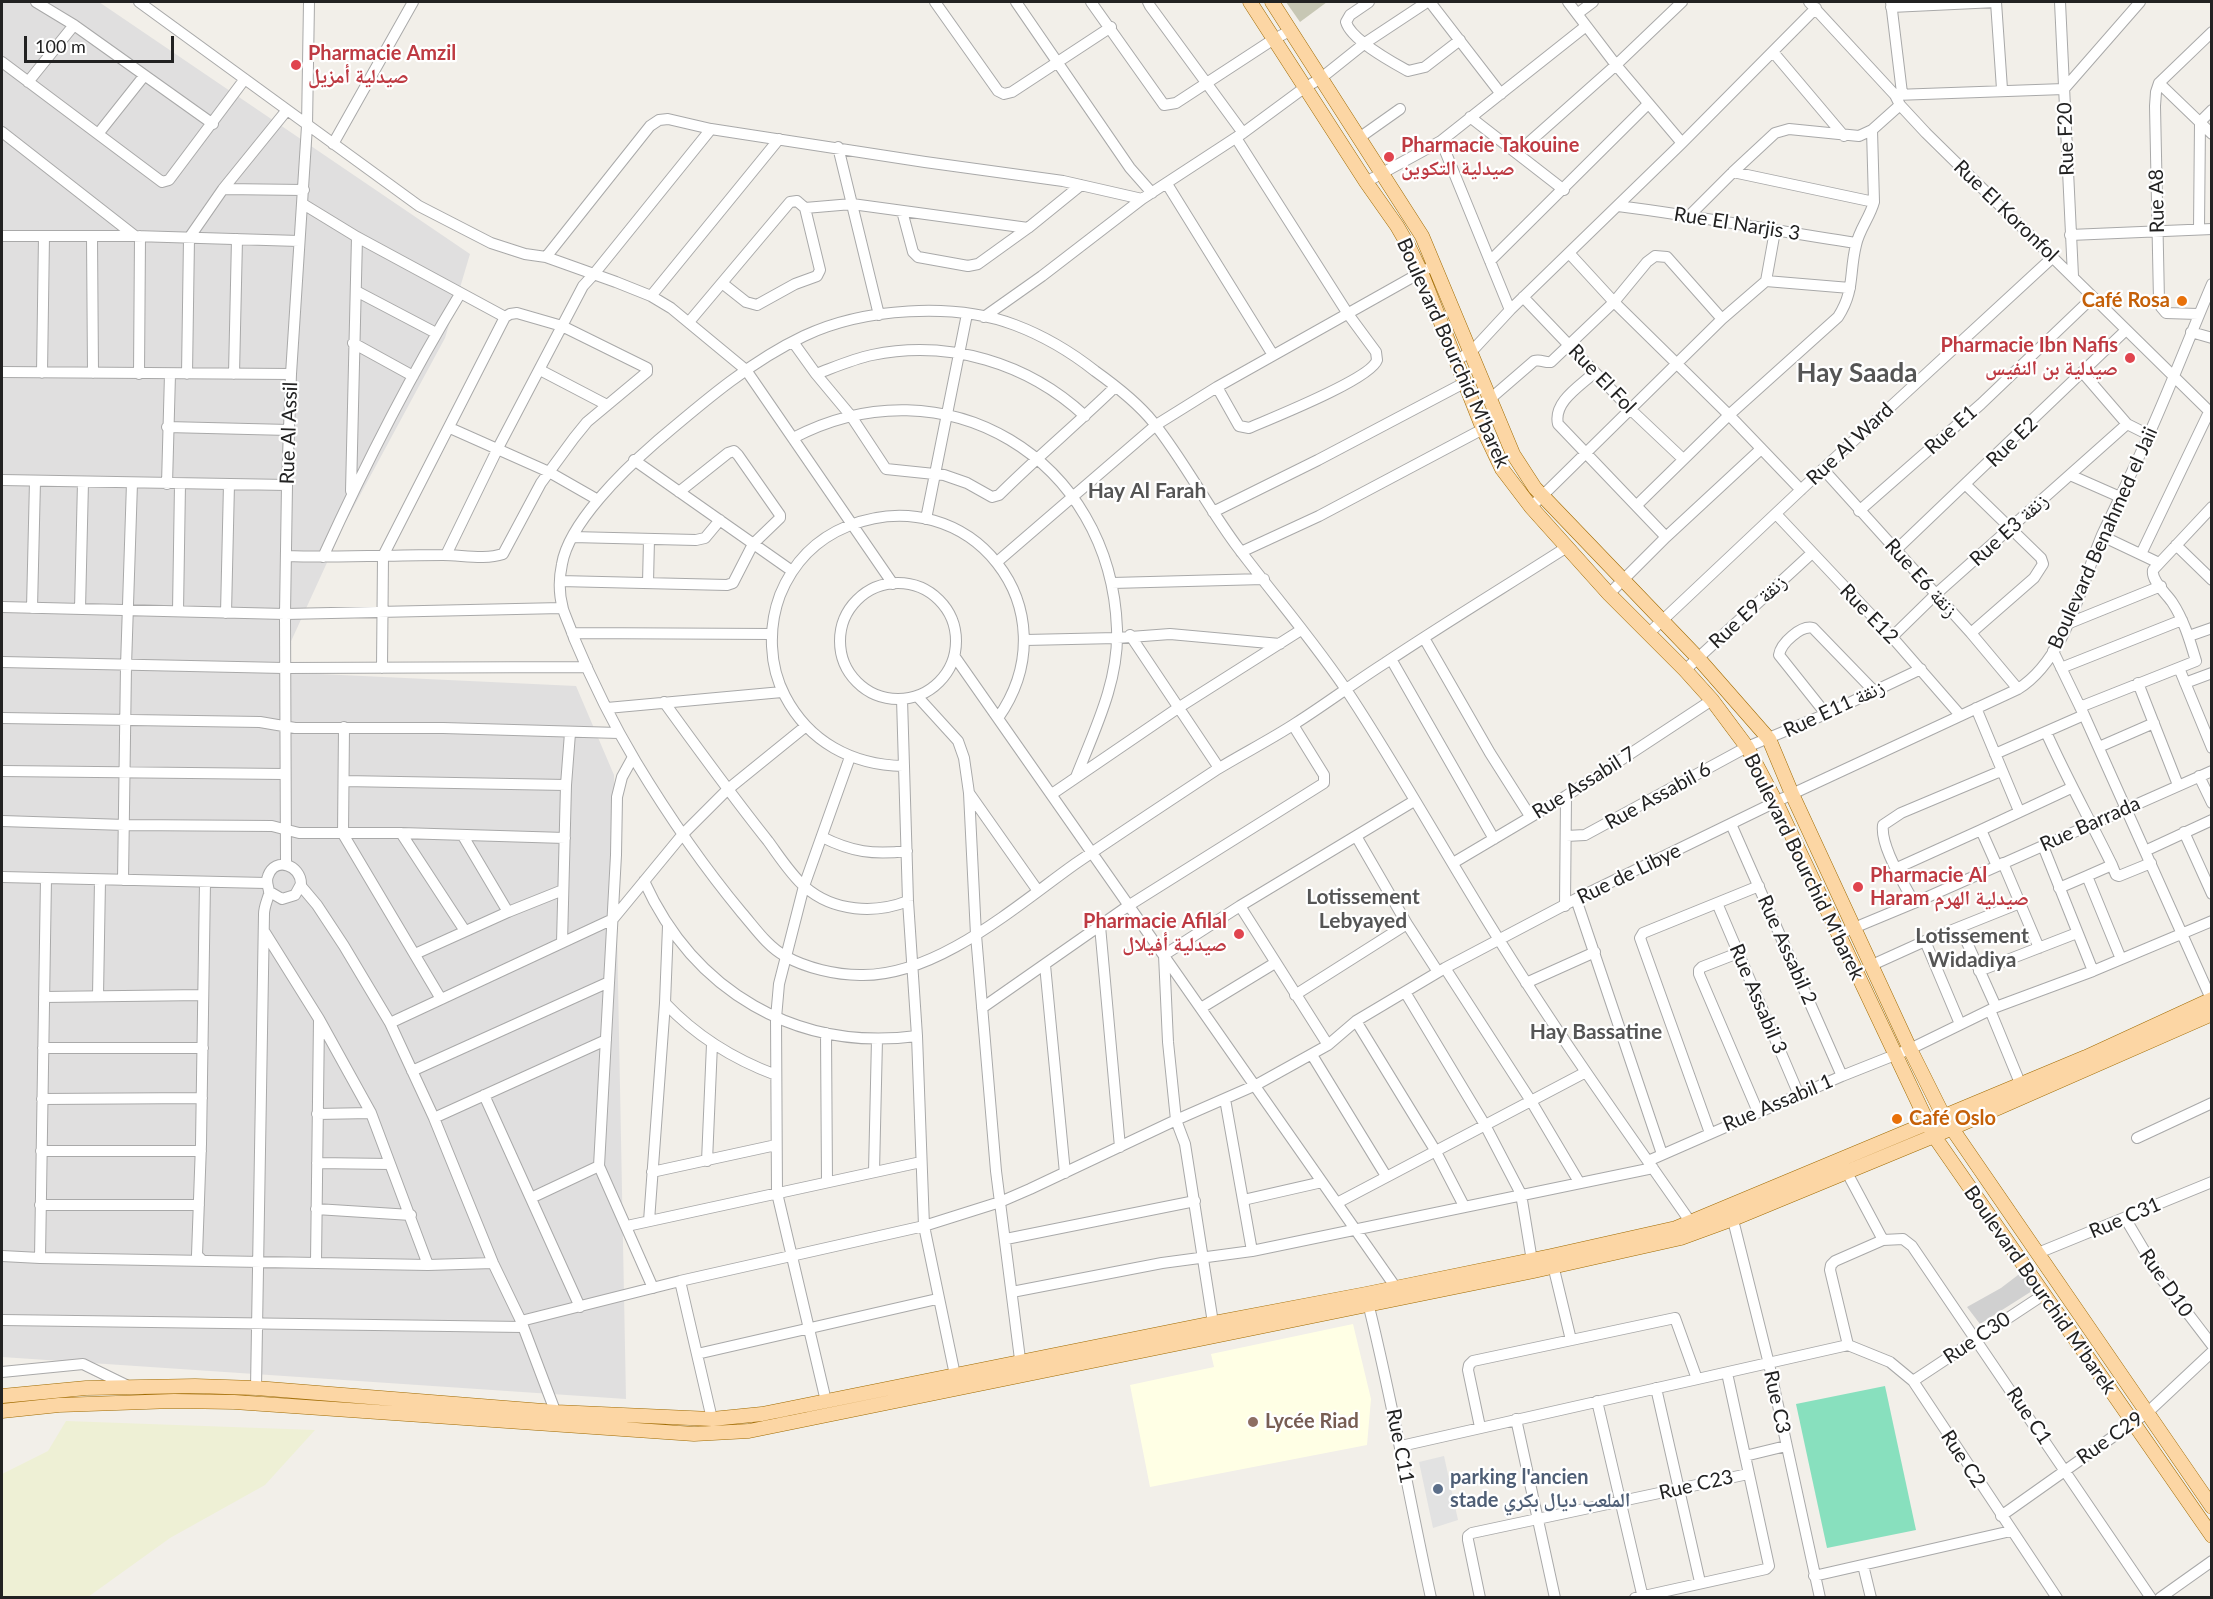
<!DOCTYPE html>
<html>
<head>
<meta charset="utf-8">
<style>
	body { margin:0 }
	#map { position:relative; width:2213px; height:1599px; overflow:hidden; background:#f2efe9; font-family:Lato,sans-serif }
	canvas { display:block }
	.frame { position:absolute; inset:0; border:3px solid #222; pointer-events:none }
	.scale { position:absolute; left:24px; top:36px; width:150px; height:27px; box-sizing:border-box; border:3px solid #222; border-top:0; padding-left:8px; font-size:18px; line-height:21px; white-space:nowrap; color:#222; -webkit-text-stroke:4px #fff; paint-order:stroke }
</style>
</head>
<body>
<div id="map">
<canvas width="2213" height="1599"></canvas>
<div class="frame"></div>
<div class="scale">100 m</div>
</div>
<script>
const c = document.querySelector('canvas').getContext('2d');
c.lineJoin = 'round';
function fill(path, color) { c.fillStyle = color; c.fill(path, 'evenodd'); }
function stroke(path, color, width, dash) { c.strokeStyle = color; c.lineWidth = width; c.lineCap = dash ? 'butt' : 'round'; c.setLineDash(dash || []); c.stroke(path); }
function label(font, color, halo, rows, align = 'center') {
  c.font = font + ' Lato,"Noto Naskh Arabic",sans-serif'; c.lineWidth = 4.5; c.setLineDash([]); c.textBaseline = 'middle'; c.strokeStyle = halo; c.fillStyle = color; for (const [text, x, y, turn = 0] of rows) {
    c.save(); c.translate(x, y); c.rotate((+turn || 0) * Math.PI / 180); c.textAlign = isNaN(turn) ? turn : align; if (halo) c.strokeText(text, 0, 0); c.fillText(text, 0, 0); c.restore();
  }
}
fill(new Path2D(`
	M2 2H99L470 254 445 338 346 521 277 672 576 686 614 775 626 1399 2 1357Z`), '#e0dfdf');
fill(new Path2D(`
	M1353 1324 1371 1399 1367 1445 1150 1487 1130 1385 1214 1367 1211 1354Z`), '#ffffe5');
fill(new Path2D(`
	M2022 1272 2032 1291 1980 1324 1967 1307 2001 1288Z`), '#d0d0d0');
fill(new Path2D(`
	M1286 2H1327L1300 22Z`), '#c7c7b4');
fill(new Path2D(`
	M66 1421 315 1430 265 1485 170 1538 88 1597H2V1474L48 1451Z`), '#eef0d5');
fill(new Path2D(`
	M1885 1386 1916 1530 1827 1548 1796 1404Z`), '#88e0be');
fill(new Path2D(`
	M1444 1456 1458 1520 1433 1528 1419 1462Z`), '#e2e2e2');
const minor = new Path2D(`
	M36 2 74 25 213 124
	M139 2 419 206 491 243 525 254 546 257 616 282 651 296 671 308 746 370 893 584
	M935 2 998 91 1004 94 1012 92 1111 27
	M1016 2 1130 168 1152 193
	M1091 2 1164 105 1176 103 1274 39 1290 31
	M1148 2 1150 6 1243 133
	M1369 2 1350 15 1346 22C1351 40 1392 62 1408 71L1425 67 1460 40
	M1430 2 1501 94
	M1568 2 1616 65 1682 143
	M1809 2 1895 95 1900 105 1926 133 2212 414
	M1891 2 1902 93
	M1996 2 2002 89
	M2060 2 2073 276
	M1891 7 1996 2
	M1577 14 1593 2
	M1773 52 1844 136
	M2 62 162 182 169 180 244 80
	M28 82 74 25
	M2159 83 2212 134
	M2064 89 2140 2
	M1895 95 2064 89
	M1470 117 1564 190
	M2 132 135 236
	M98 134 144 76
	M1359 138 1400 109
	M1441 141 1510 310
	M333 144 413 2
	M838 147 879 315
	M1517 153 1616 65 1682 2
	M1733 172 1874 202
	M1366 182 1441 141 1586 26
	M1167 184 1273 355
	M223 189 304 190
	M303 204 357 237 505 317
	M1618 206C1698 216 1776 231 1856 243
	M805 208 852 204 1028 228
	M902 211 913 252 918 257 968 266 978 264 1028 228 1081 185
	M1690 215 1733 172 1775 133 1789 129 1859 136 1872 130 1900 105
	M2199 229 2200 122 2212 110
	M2070 235 2212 229
	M2 236H135L299 241
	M92 236 93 373
	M1569 253 1614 302 1729 415 1801 490
	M546 257 650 126 659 120 668 119 711 129 925 162 1063 181 1142 199
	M1490 261 1648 104
	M1766 281 1850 288
	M356 291 436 333
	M651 296 779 139
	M1523 297 1629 408 1683 459
	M2198 314 2166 313 2161 307 2159 301 2155 106 2156 92 2159 83 2212 32
	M984 317 1042 276 1142 199 1243 133 1304 88 1320 79 1365 43 1427 2
	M689 322 790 202 797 201 805 208 820 270 817 276 795 284 757 305 746 302 722 283
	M2191 332 2212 338
	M793 342 816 374 851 416 886 469 944 475 967 483 992 497 999 495C1037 457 1077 424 1115 387
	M353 343 413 376
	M1457 360 1472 351 1510 310 1682 143 1816 8
	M540 370 607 405
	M2 372 291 374
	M42 373 44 236
	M1594 373C1580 386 1553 402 1558 424L1666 537
	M2083 373 2127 424 2149 435
	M139 374 140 236
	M187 374 189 238 223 189 287 110
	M234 374 237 239
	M816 374C835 367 853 359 872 355 949 339 1028 363 1085 416
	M1217 387 1239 426 1249 428C1272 418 1371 379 1377 360L1376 352 1348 314 1236 138
	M1490 399 1534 361C1541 359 1545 363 1551 362L1614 302 1647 262 1655 256 1667 257 1722 319
	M167 427 289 430
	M450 428 549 472 598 500
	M793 438C945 358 1111 459 1117 629 1119 681 1095 729 1076 777
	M634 460 792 571
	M1823 469 1971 633 2018 689
	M2070 475 2120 497
	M2 480 287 485
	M167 484 170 374
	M1966 485 2041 558 2043 564 2034 578 1971 633
	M351 491 357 237
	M1637 505 1729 415 1838 317C1855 291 1849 273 1856 245 1859 230 1870 217 1874 202L1872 130
	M1531 507 1722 319 1766 281 1775 231
	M1859 511 1981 404 2093 297
	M1213 512 1318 460 1464 383
	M1776 514 1892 637 1960 715
	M926 519 967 314
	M2102 536 2159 563
	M572 537 696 540 705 538 720 520
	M2176 545 2212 580
	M1567 547C1506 586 1445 623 1385 663 1355 682 1326 704 1296 723 1270 740 1242 754 1216 770 1169 801 1122 832 1075 864 1016 906 936 977 860 975 836 975 806 968 785 956 768 947 755 928 742 913 703 866 668 815 636 762 612 722 592 681 574 638 573 634 564 613 563 609 559 595 559 578 562 564 569 523 624 470 655 443 701 404 749 362 804 336 863 308 954 302 1015 325 1044 336 1071 352 1095 371 1116 386 1137 402 1153 422 1185 462 1208 508 1239 549 1276 598 1317 645 1351 697 1404 778 1451 864 1503 946 1563 1042 1629 1134 1694 1227
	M1896 550 2125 331
	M1241 552 1319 516 1483 429
	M2141 554 2209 412
	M446 555 498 448 583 286 594 274 711 129
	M286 556C339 558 391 555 443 555 462 555 485 560 503 554L541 483 574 438 587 422 647 372V368L562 326 517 313 510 314 505 317 383 556 382 668
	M323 557C364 467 409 378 460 294
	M997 562 1156 425 1217 387 1427 269
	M560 581 727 585 733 583 753 544 780 518V515L738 455 734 451 728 453 679 492
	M648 583 649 539
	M1112 583 1264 579
	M840 641a58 58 0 1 1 116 0a58 58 0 1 1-116 0Z
	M1609 594 1666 537 1761 449
	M2 607 285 614 562 608
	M32 608 35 481
	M80 609 83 482
	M178 611 180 484
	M226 613 229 484
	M2067 624 2161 586
	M572 633 772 634
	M1649 633 1823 469 2053 257
	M1130 635 1219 768
	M2189 636 2212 628
	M1892 637 1936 594 2127 424
	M1424 638 1490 753 1530 816
	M1025 640 1117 638 1170 634 1280 644
	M2053 651 2084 715 2212 1001
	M955 657 1399 1292
	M1391 659 1494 839
	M2 662 284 668 587 667
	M2061 668 2182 620
	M2179 668 2212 748
	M1685 670 1812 553
	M2138 683 2178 785
	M2185 683 2212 673
	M917 696 958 741 964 758 969 793 976 935 996 1171 1021 1367
	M902 699 908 901 917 1036 924 1226 955 1375
	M664 702C698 749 732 796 768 841 779 856 791 875 805 887 834 912 875 914 908 901
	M2080 707 2196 661C2190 641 2184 620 2172 602 2166 593 2151 581 2153 570L2212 507
	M607 708 782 692
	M1976 708 2019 811
	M1826 714 1779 655C1781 643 1801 625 1813 628L1874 691
	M2 718 260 722 295 728H443L619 733
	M344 727 343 834 441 999
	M2046 732C2066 777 2090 820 2112 865L2087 876 2121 959
	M2099 747 2154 723
	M1995 754 2084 715
	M633 757 622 777 617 797 616 855 599 1166 653 1288
	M903 766C852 765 809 742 785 696 769 666 768 627 780 595 793 563 816 539 848 526 970 478 1074 610 998 718
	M2 771 284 774
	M2199 776 2212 803
	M344 781 566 785
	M969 793 1038 891
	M1052 794 1178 708 1301 630
	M2 821 125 825 272 826 299 833H401L565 838
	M1731 824 1842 1076
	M2184 832 2212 894
	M401 833 465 931
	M463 836 508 912
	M1356 836 1407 924 1438 972
	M1566 836 1585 835 1747 747 1826 714 1921 669
	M822 837C852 852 873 855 907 851
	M2043 846 2093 971
	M2145 851 2212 820
	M1453 863 1566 796 1712 700
	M2003 863 2039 948
	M286 865 285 614 287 485 291 374 307 126 309 2
	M2112 865 2116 875 2119 876 2151 863
	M1997 866 1981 830 2071 788
	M1897 868 1981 830
	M2 877 266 883
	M123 880 126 666 132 483
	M644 881C694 991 796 1052 917 1036
	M301 886 317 905 344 946 390 1023 434 1118 493 1263 521 1321 557 1416
	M2059 888 2087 876
	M1576 899 1662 1154
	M1717 903 1799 1095
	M1914 903C1904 883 1880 846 1883 825L1901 813 2001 771
	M1240 906 1328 1045
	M1565 906 1566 796
	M1100 926 1120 1147
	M1960 927 1996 1007
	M264 931 319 1019 371 1113 428 1265
	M1837 935 1914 903 2212 771
	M1925 941 1960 1024
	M562 943 566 785 570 733
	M1738 953 1702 967 1699 970V974L1758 1112
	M415 954 508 912 563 890
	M1045 965 1065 1173
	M1872 965 1925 941 2020 903
	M1445 968 1531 1101 1579 1182
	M1979 971 2077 933
	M1526 983 1595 952
	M1405 992 1485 1125 1521 1194 1533 1267
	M1295 995 1407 924
	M98 996 100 880
	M44 997 203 995
	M665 1003C697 1037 733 1059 776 1075
	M982 1008 1128 906 1324 783V775L1293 725
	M1201 1008 1275 963
	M1990 1010 2020 1083
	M1356 1021 1435 1150 1464 1206
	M390 1023 613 919 683 834 727 790 806 726
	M826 1033 827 1182
	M43 1048H203
	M1312 1055 1386 1176
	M412 1071 609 982
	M484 1095 580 1307
	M42 1099 202 1098
	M1225 1099 1252 1251
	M317 1114 371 1113
	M434 1118 606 1040
	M1710 1133 1640 938 1643 933 1759 886
	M2137 1138 2212 1103
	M41 1151H201
	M707 1161 712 1044
	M1648 1161 1842 1076 1910 1049 1996 1007 2093 971 2212 921
	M317 1163 390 1164
	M1844 1167 1883 1240
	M652 1172 776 1145
	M874 1172 877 1039
	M531 1198 599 1166
	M1243 1200 1322 1182
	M1337 1203 1586 1072
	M40 1205H199
	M316 1209 411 1215
	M1731 1212 1769 1364 1820 1598
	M2125 1218 2160 1277 2212 1345
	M649 1221 665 1003 668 926
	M627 1226 921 1162
	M1006 1239 1195 1201
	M2038 1253 2212 1182
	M2 1256 40 1258 428 1265 493 1263
	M40 1258 46 878
	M201 1259 197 1255 201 1144 205 882
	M1552 1261 1571 1340
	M316 1262 319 1019
	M680 1281 712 1419
	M1012 1292 1162 1263 1252 1251 1653 1168
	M1367 1299C1392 1398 1409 1498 1431 1598
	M2 1320 523 1327
	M521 1321 680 1281 924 1226 1000 1202 1030 1189 1176 1120 1256 1085 1328 1045 1356 1021 1445 968 1576 899 1792 794 2018 689C2066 659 2081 585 2102 535 2118 501 2135 467 2150 432 2172 383 2191 333 2212 284
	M1213 1323 1185 1144 1176 1120 1168 1042 1164 955 1240 906 1414 801
	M1848 1345 1830 1270 1831 1265 1835 1261 1883 1240 1903 1239 1912 1246 2151 1598
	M1848 1345 1890 1362 1913 1381 2057 1598
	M697 1354 937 1299
	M2 1372 83 1364 130 1387
	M1913 1381 2043 1295
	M256 1388 264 914C264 907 267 901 269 894 270 889 265 883 268 876 275 856 301 865 301 884L295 895 282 899 270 892
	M1656 1388 1700 1582
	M826 1401 777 1193 776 1018 779 984 804 886 850 757
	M1597 1401 1643 1598
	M1516 1419 1555 1598
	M1480 1427 1468 1370 1469 1365 1473 1361 1675 1318 1697 1379
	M1401 1446 1848 1345
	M1745 1456 1786 1446
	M2001 1516 2148 1412 2212 1352
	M1863 1565 1871 1598
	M1814 1576 2011 1531
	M1480 1598 1468 1540V1536L1472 1533 1748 1474
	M1635 1598 1766 1569 1769 1566 1727 1373
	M2160 1598 2212 1561`);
const major = new Path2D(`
	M1250 2 1366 182 1397 226 1408 245 1421 272 1483 429 1502 469 1531 507 1609 594 1685 670 1712 700 1747 747 1776 802 1934 1136 2212 1536
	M1272 2 1422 236 1513 454 1535 488 1698 658 1769 739 1792 794 1910 1049 1944 1117 2212 1507
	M2 1396 86 1388 195 1386 256 1388 556 1412 712 1419 762 1414 1213 1323 1366 1294 1551 1256 1676 1228 2086 1057 2212 999
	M2 1411 59 1405 174 1401 234 1402 694 1434 749 1431 1534 1271 1681 1238 1733 1219 1934 1136 2212 1014`);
stroke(minor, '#a9a9a9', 12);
stroke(major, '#a06b00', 15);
stroke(minor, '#fff', 10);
stroke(major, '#fcd6a4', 14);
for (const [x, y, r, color] of [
	[296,65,6,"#e0444e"],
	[1389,157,6,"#e0444e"],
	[2182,301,6,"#e8710a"],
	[2130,358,6,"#e0444e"],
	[1858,887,6,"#e0444e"],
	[1239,934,6,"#e0444e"],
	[1897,1119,6,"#e8710a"],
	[1253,1422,6,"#8d6e63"],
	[1438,1489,6,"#5c6f8a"]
]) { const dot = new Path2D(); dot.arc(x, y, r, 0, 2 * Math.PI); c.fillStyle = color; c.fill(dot); stroke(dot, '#fff', 2); }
label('bold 20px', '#be3a42', '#fff', [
	["Pharmacie Amzil",308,54],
	["صيدلية أمزيل",308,77],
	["Pharmacie Takouine",1401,146],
	["صيدلية التكوين",1401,169],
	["Pharmacie Ibn Nafis",2118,346,"right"],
	["صيدلية بن النفيس",2118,369,"right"],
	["Pharmacie Al",1870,876],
	["Haram صيدلية الهرم",1870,899],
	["Pharmacie Afilal",1227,922,"right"],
	["صيدلية أفيلال",1227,945,"right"]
], 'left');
label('20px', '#222', '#fff', [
	["Rue F20",2066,139,-92],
	["Rue A8",2157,201,-91],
	["Rue El Koronfol",2006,211,44],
	["Rue El Narjis 3",1737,224,9],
	["Boulevard Bourchid M'barek",1453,353,66],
	["Rue El Fol",1602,379,46],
	["Rue E1",1951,430,-42],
	["Rue Al Assil",289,433,-88],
	["Rue E2",2012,442,-44],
	["Rue Al Ward",1850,444,-43],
	["Rue E3 زنقة",2009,530,-42],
	["Boulevard Benahmed el Jaii",2103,538,-66],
	["Rue E6 زنقة",1921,578,48],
	["Rue E9 زنقة",1748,612,-43],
	["Rue E12",1869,614,46],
	["Rue E11 زنقة",1834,709,-25],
	["Rue Assabil 7",1584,783,-32],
	["Rue Assabil 6",1658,796,-29],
	["Rue Barrada",2090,824,-24],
	["Boulevard Bourchid M'barek",1804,867,64],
	["Rue de Libye",1629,874,-26],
	["Rue Assabil 2",1787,950,66],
	["Rue Assabil 3",1758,999,67],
	["Rue Assabil 1",1778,1103,-23],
	["Rue C31",2125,1218,-23],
	["Rue D10",2166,1283,55],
	["Boulevard Bourchid M'barek",2040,1290,55],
	["Rue C30",1977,1338,-34],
	["Rue C3",1777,1402,78],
	["Rue C1",2029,1416,56],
	["Rue C29",2110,1438,-35],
	["Rue C11",1400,1446,79],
	["Rue C2",1963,1459,57],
	["Rue C23",1696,1485,-13]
]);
label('bold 20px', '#c56008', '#fff', [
	["Café Rosa",2170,301],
	["Café Oslo",1909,1119,"left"]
], 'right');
label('bold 20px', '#785e54', '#fff', [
	["Lycée Riad",1265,1422]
], 'left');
label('bold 20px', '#4e5e75', '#fff', [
	["parking l'ancien",1450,1478],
	["stade الملعب ديال بكري",1450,1501]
], 'left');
label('bold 21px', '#555', '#fff', [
	["Hay Al Farah",1147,491],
	["Lotissement",1363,897],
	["Lebyayed",1363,921],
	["Lotissement",1972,936],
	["Widadiya",1972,960],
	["Hay Bassatine",1596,1032]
]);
label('bold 26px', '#555', '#fff', [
	["Hay Saada",1857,374]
]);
</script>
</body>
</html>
